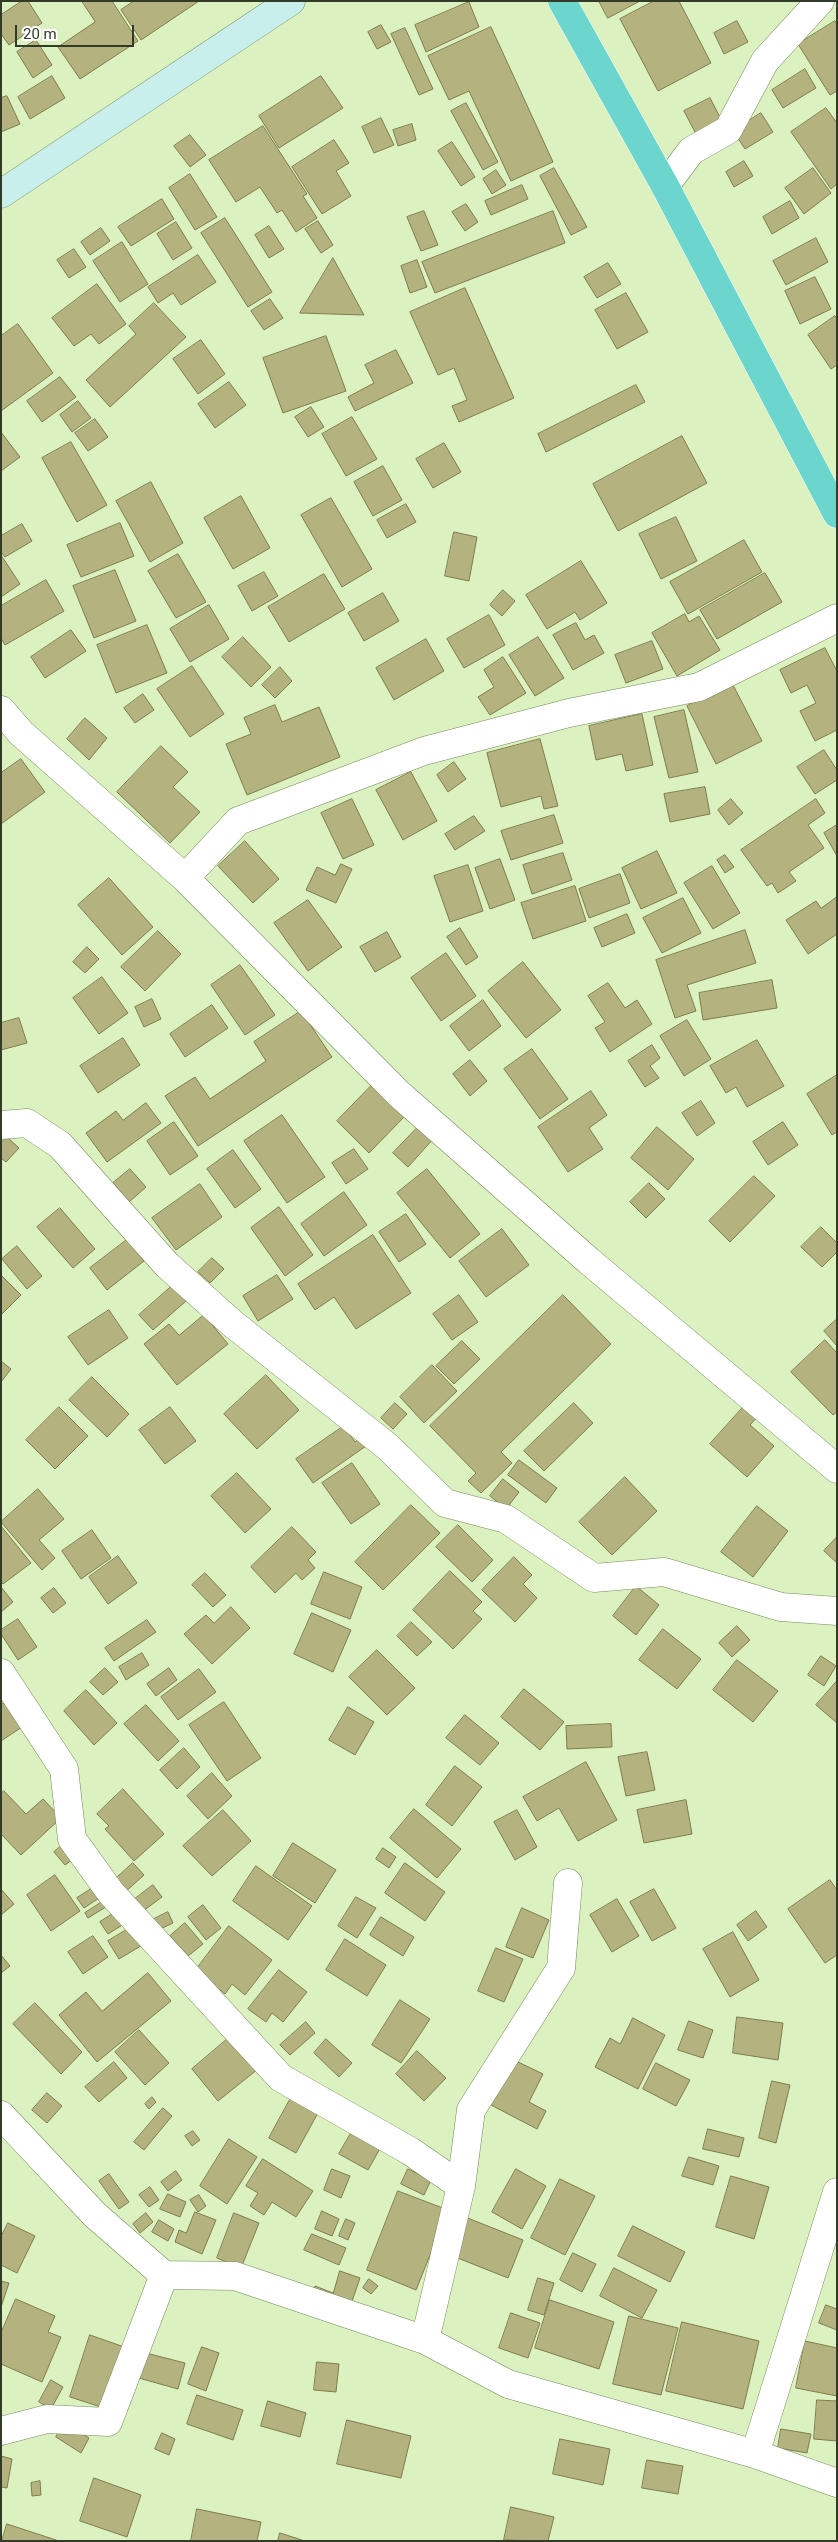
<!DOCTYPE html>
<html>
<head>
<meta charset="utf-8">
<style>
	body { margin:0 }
	#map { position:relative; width:838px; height:2542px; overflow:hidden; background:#dbf1c0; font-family:Roboto,sans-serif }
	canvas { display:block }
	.frame { position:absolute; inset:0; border:2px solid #323b27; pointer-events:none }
	.scale { position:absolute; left:15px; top:25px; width:119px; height:22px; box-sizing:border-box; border:2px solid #323b27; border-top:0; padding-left:6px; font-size:15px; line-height:18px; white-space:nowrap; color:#323b27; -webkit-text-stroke:4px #fff; paint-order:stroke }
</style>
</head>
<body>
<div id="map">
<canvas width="838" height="2542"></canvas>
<div class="frame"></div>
<div class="scale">20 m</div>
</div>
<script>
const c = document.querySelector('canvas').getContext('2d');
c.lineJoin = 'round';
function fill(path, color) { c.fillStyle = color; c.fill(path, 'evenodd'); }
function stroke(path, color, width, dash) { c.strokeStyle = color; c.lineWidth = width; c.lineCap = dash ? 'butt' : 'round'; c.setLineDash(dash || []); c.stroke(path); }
const building = new Path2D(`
	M22 1H28L42 23 9 45 1 34V15Z
	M82 1H112L138 41 80 79 58 47 95 22Z
	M134 1H199L141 40 121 10Z
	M599 1H640L608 18Z
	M654 1H679L711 63 658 91 620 19Z
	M469 2 479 27 426 52 415 25Z
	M737 21 748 42 724 54 714 33Z
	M835 21 837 24V91L830 95 798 44Z
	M381 25 391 42 377 49 368 32Z
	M491 27 553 162 511 181 469 91 449 100 428 56Z
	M405 28 433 89 419 95 391 34Z
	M36 40 52 65 33 78 17 52Z
	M805 69 816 88 783 108 772 90Z
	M52 76 65 98 30 119 18 97Z
	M321 76 343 108 279 148 259 116Z
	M7 96 20 124 1 132V98Z
	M710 98 722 121 696 134 684 111Z
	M466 103 498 162 483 170 451 111Z
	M826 108 837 123V184L831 189 791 132Z
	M761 113 773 132 745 149 733 131Z
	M381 118 394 145 374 153 362 127Z
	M412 124 416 140 398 146 393 130Z
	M263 126 307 194 303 196 317 218 296 232 282 210 277 213 260 187 236 202 209 160Z
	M190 135 206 155 190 167 174 146Z
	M334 140 349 163 336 171 351 196 322 214 292 167Z
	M452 142 475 177 461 186 438 151Z
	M744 161 753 176 734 187 726 172Z
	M554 168 587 227 571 235 540 176Z
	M813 168 831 193 804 214 785 188Z
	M496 170 506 185 492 194 483 179Z
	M190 174 217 217 195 230 169 188Z
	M522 185 528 199 491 215 485 201Z
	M162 199 174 219 131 246 118 227Z
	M790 201 799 218 772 234 763 217Z
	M466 204 478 222 465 231 452 212Z
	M424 211 438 245 421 251 407 217Z
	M553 211 565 243 435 293 422 262Z
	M225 218 272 292 248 307 201 233Z
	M318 221 333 245 321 253 305 229Z
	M176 222 192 248 173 260 157 234Z
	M269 226 284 249 269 258 255 235Z
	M101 228 110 241 90 255 81 242Z
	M816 238 828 262 786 285 773 261Z
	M122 242 148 284 120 302 93 261Z
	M74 249 86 267 69 278 57 260Z
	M198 255 216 282 181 305 173 293 158 303 148 287Z
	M333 258 364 315 300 313Z
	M417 260 427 287 410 293 401 266Z
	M608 263 621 284 597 298 584 277Z
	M815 277 831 309 800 324 785 291Z
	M97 284 126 324 99 344 91 334 74 346 52 318Z
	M465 288 514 398 459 422 452 406 467 400 454 368 438 375 410 312Z
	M626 293 648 332 617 349 595 310Z
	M270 299 283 318 264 330 251 311Z
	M154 303 186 337 110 407 86 380 136 334 129 326Z
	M835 316 837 319V365L831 369 808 335Z
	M18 324 53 373 1 411V336Z
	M326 336 346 391 283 413 263 358Z
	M201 340 225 374 198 394 173 359Z
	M396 350 413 383 355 411 348 397 374 383 365 365Z
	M60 377 76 397 42 422 27 401Z
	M229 382 246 405 215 428 198 404Z
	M636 385 645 402 546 452 538 434Z
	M78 401 91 418 72 432 60 415Z
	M311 407 324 427 308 437 295 417Z
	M352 417 377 459 346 476 322 434Z
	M95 419 108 437 88 451 75 433Z
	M1 432 20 457 1 471Z
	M682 436 707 483 618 531 593 484Z
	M71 442 107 505 77 522 42 458Z
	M444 443 461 472 433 488 416 459Z
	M383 466 402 500 373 516 354 482Z
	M151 482 183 543 150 562 116 501Z
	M241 496 270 548 233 569 204 518Z
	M331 498 372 569 342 587 301 515Z
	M406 504 416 522 387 538 377 520Z
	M676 517 697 561 661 579 639 534Z
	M120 523 134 556 81 577 67 545Z
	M22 524 32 541 5 557 1 552V536Z
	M454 532 477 537 469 581 445 576Z
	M744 540 762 572 688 614 670 582Z
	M178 554 206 602 176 618 148 571Z
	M1 555 20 584 1 597Z
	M581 561 607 603 580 620 575 612 547 629 526 595Z
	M115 570 136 621 94 638 73 586Z
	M264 572 278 596 252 611 238 586Z
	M765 573 782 602 717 639 700 610Z
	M324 574 345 609 289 642 268 607Z
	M46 580 64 611 5 645 1 638V606Z
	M503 590 515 601 502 616 490 605Z
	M383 593 399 621 364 641 348 613Z
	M209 605 229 639 190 662 170 629Z
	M685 614 689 622 699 616 720 650 677 676 652 633Z
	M489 615 505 645 464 668 447 639Z
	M576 623 585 640 594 635 604 653 573 670 553 635Z
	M147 625 167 673 116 693 97 645Z
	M71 630 86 651 45 678 31 657Z
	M243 637 271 667 251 687 222 657Z
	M538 637 564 678 535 696 509 655Z
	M426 639 444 671 394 700 376 668Z
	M652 641 663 669 626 683 615 655Z
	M825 648 837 671V730L815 741 800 711 816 703 807 685 791 693 780 670Z
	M503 657 526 693 490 715 478 697 494 687 484 670Z
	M192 666 224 714 190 737 157 689Z
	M280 667 292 681 275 698 262 685Z
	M732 683 762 741 716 764 687 706Z
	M143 694 154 710 135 723 124 708Z
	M275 705 282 722 319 707 340 757 247 795 226 744 251 734 244 718Z
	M684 710 698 772 669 778 654 717Z
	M642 714 653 765 626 771 622 754 596 760 589 726Z
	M85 718 107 738 89 760 67 739Z
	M540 739 558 806 544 809 541 796 501 807 487 753Z
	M161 746 188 772 173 787 200 812 170 843 117 792Z
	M824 750 837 770V780L815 794 797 767Z
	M21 759 45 792 1 824V773Z
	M454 762 466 779 448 792 437 775Z
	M411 772 437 821 403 840 376 790Z
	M705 787 710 814 670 822 664 794Z
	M352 799 374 845 343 859 321 813Z
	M731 799 743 813 729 825 718 810Z
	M816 799 825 813 808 825 824 848 789 872 796 881 778 893 772 883 767 886 741 850Z
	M554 815 563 843 511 860 501 831Z
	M474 816 485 831 455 850 445 834Z
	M837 825V856L824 833Z
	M245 841 279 879 253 903 218 866Z
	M657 851 677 893 641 909 622 868Z
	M563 853 572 880 532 894 523 865Z
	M725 855 734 867 725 873 717 860Z
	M500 859 515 900 490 909 475 868Z
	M341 864 352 869 336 903 306 890 317 867 335 875Z
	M468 865 483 911 450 922 434 876Z
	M712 866 740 913 713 929 684 883Z
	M620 874 630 903 589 918 579 889Z
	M109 878 153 927 122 955 78 905Z
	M575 886 586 921 533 939 521 903Z
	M837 897V934L808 954 786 920 816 901 821 908Z
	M683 898 701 933 662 953 643 918Z
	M308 900 342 947 308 971 274 923Z
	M627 914 635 933 602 947 594 928Z
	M460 928 478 957 466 965 447 937Z
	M745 930 756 963 687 985 696 1011 675 1018 656 960Z
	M158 931 181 954 145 991 121 967Z
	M387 932 401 957 375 972 360 947Z
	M87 947 99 959 85 973 73 962Z
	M446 953 476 996 441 1021 411 978Z
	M523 962 561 1010 526 1038 488 991Z
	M240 965 275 1015 245 1035 211 985Z
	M102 977 128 1013 99 1034 73 998Z
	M772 980 777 1008 703 1020 699 993Z
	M608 983 625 1008 637 1000 652 1024 610 1052 595 1028 605 1022 588 996Z
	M152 999 161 1019 144 1027 135 1007Z
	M483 1000 501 1026 469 1051 450 1026Z
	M212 1005 228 1028 185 1057 170 1034Z
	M301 1011 332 1057 198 1146 165 1096 195 1077 210 1099 266 1061 254 1042Z
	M19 1018 27 1043 1 1050V1023Z
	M687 1020 711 1059 684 1076 660 1036Z
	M123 1038 140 1065 98 1093 80 1066Z
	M757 1040 784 1086 747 1107 736 1087 726 1093 710 1066Z
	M652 1045 660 1058 650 1066 659 1078 645 1087 628 1061Z
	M532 1049 568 1099 540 1119 504 1069Z
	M470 1060 487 1081 470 1096 453 1074Z
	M837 1075V1132L832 1135 807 1094Z
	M374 1083 406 1115 369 1153 337 1121Z
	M591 1091 607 1115 589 1128 603 1149 568 1172 538 1127Z
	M701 1101 715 1123 697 1136 682 1113Z
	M146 1103 161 1123 107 1162 86 1133 116 1111 123 1120Z
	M282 1115 325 1177 287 1203 244 1141Z
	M174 1122 198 1156 170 1175 147 1141Z
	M783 1122 798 1145 768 1165 753 1142Z
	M420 1125 434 1138 408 1167 393 1153Z
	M657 1127 694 1159 668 1190 631 1158Z
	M7 1137 19 1148 6 1162 1 1158V1143Z
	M354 1149 368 1169 346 1184 332 1163Z
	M233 1150 261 1189 235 1208 207 1169Z
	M130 1169 146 1187 129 1202 113 1183Z
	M427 1169 480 1234 450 1258 397 1193Z
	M754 1176 775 1196 730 1242 709 1221Z
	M649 1183 665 1199 646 1218 630 1202Z
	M200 1184 222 1217 176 1250 152 1218Z
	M344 1192 367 1225 324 1256 301 1224Z
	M279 1207 313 1255 285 1276 251 1228Z
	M60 1208 95 1249 73 1268 37 1227Z
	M406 1214 426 1244 399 1262 379 1232Z
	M821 1227 837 1243V1252L822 1267 801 1247Z
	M502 1229 529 1265 486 1297 459 1261Z
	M373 1235 411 1293 356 1329 334 1297 315 1310 298 1284Z
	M128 1239 144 1261 107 1290 90 1268Z
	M17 1246 42 1276 27 1289 2 1259Z
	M212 1258 224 1269 210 1283 198 1272Z
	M1 1275 21 1295 1 1315Z
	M277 1275 293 1299 258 1321 243 1296Z
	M172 1286 186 1301 153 1330 139 1315Z
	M459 1295 478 1322 452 1340 433 1314Z
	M563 1295 611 1344 501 1452 512 1463 481 1493 468 1481 476 1473 430 1426Z
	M109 1310 128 1338 88 1365 68 1337Z
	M204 1315 228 1344 177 1385 144 1344 169 1324 179 1335Z
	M837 1319V1346L824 1331Z
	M825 1340 837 1353V1412L833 1415 791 1372Z
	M462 1341 480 1359 454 1384 436 1366Z
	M1 1361 11 1369 1 1382Z
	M432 1365 457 1391 424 1423 400 1397Z
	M266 1375 299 1410 257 1449 224 1414Z
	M92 1377 129 1414 107 1437 69 1400Z
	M395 1403 407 1414 393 1429 381 1418Z
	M574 1403 593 1423 544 1471 524 1451Z
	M746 1404 758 1416 750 1425 774 1446 747 1477 710 1444Z
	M59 1407 88 1436 55 1469 26 1440Z
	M170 1407 196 1441 165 1464 139 1430Z
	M344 1426 355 1442 361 1438 366 1446 313 1483 296 1459Z
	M519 1460 557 1488 546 1503 508 1475Z
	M352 1463 380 1504 351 1524 322 1483Z
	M237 1473 271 1509 245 1533 211 1496Z
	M625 1477 657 1511 612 1555 579 1522Z
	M503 1479 519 1492 506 1509 490 1496Z
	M38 1489 64 1519 39 1540 55 1558 42 1570 1 1522Z
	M411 1505 440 1533 383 1590 355 1562Z
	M757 1506 788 1531 753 1577 721 1552Z
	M458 1525 493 1560 472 1582 436 1547Z
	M1 1526 31 1563 3 1584 1 1582Z
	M292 1527 316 1552 308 1560 315 1568 302 1580 296 1573 275 1593 251 1567Z
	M92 1530 111 1558 81 1579 62 1551Z
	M837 1537V1563L824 1551Z
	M118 1556 137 1583 108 1604 89 1577Z
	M514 1557 532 1575 523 1584 537 1598 515 1622 482 1590Z
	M450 1571 482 1602 473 1611 482 1619 453 1649 413 1610Z
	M324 1572 362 1587 350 1619 311 1604Z
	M205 1573 226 1595 213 1607 192 1585Z
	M636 1586 659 1605 636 1635 613 1616Z
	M1 1587 13 1602 1 1612Z
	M54 1588 66 1603 53 1613 41 1598Z
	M231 1607 250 1628 212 1664 184 1634 206 1615 214 1623Z
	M312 1613 351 1630 333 1672 294 1654Z
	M18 1619 37 1647 18 1660 1 1634V1630Z
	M147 1620 156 1632 114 1661 105 1648Z
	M411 1622 432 1642 417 1656 397 1636Z
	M737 1626 750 1640 732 1657 719 1643Z
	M663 1629 701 1659 677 1689 639 1660Z
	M377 1650 415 1688 387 1715 349 1677Z
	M142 1653 149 1665 126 1680 119 1667Z
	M821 1656 836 1666 824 1686 808 1675Z
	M737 1660 778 1691 753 1722 713 1690Z
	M105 1668 118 1682 103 1695 90 1682Z
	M169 1668 177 1680 156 1696 147 1684Z
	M199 1669 216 1692 178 1720 161 1697Z
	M837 1681V1723L816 1705Z
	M524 1689 564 1722 540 1750 501 1717Z
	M86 1690 117 1723 94 1745 64 1711Z
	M11 1699 28 1723 1 1741V1705Z
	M224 1702 261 1758 227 1781 189 1725Z
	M146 1705 179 1741 158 1761 124 1724Z
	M348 1707 374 1722 355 1755 329 1740Z
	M465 1715 499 1743 480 1765 446 1738Z
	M611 1724 612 1747 567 1749 566 1726Z
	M184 1748 200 1767 177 1789 160 1770Z
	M647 1752 655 1790 626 1796 618 1757Z
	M586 1762 617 1820 578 1841 559 1808 537 1821 523 1797Z
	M455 1766 482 1787 452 1826 426 1805Z
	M212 1773 232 1796 208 1819 187 1796Z
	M123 1789 164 1834 134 1861 105 1829 109 1826 97 1814Z
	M4 1791 26 1814 43 1799 61 1818 21 1855 1 1834V1794Z
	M686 1800 692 1834 644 1843 637 1810Z
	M414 1809 461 1849 437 1878 390 1838Z
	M223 1810 251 1841 212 1876 183 1846Z
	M517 1810 537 1847 515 1860 494 1822Z
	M65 1843 76 1857 65 1865 54 1852Z
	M293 1843 336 1870 315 1903 273 1876Z
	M383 1848 396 1857 389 1868 376 1859Z
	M133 1863 144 1875 124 1893 113 1881Z
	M405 1863 445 1892 425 1921 385 1893Z
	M256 1866 312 1906 288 1940 233 1901Z
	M55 1875 80 1911 51 1931 27 1895Z
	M830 1880 837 1890V1955L825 1963 788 1909Z
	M99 1884 105 1894 84 1908 77 1898Z
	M153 1885 162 1897 139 1914 131 1902Z
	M1 1889 14 1904 1 1915Z
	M654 1889 676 1928 652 1941 630 1902Z
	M356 1897 376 1908 357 1938 338 1926Z
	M617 1899 639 1936 612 1952 590 1915Z
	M105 1900 109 1905 88 1918 85 1913Z
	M203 1905 221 1928 206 1940 188 1917Z
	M522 1908 549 1920 533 1958 506 1947Z
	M119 1910 127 1922 108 1934 100 1922Z
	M756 1911 767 1927 748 1941 737 1925Z
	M168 1912 173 1923 156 1931 152 1920Z
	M381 1917 414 1937 403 1956 370 1935Z
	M185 1923 203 1944 188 1956 170 1936Z
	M133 1926 144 1944 119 1959 108 1941Z
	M229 1926 272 1960 245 1995 232 1984 225 1994 195 1971Z
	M733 1932 759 1980 730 1997 703 1949Z
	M93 1936 108 1957 83 1974 68 1952Z
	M345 1939 386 1965 367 1996 326 1970Z
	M496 1948 523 1959 504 2002 478 1991Z
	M1 1955 10 1966 1 1973Z
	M279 1970 307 1992 283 2022 272 2013 266 2022 248 2009Z
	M148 1973 171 2001 97 2062 59 2015 86 1992 102 2011Z
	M400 2000 430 2019 401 2063 372 2045Z
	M35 2003 82 2052 61 2074 13 2024Z
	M737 2017 783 2023 778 2060 733 2053Z
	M633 2018 665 2035 638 2089 595 2067 610 2038 620 2044Z
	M689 2021 713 2030 703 2058 678 2050Z
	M306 2022 315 2033 290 2055 280 2045Z
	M139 2030 169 2063 145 2085 115 2052Z
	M231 2036 258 2069 218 2101 192 2069Z
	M326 2039 352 2063 339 2077 314 2053Z
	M417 2051 446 2078 424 2101 396 2074Z
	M514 2060 543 2074 529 2102 546 2111 537 2129 491 2105Z
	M114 2062 127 2078 99 2102 85 2087Z
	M656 2063 690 2080 676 2106 643 2089Z
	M772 2081 790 2085 776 2143 759 2138Z
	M47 2093 62 2106 47 2123 32 2110Z
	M292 2096 319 2111 296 2153 269 2138Z
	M152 2097 156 2102 149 2109 145 2104Z
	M163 2108 172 2116 144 2150 134 2142Z
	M354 2128 382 2145 368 2170 339 2154Z
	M708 2129 744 2138 739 2157 703 2149Z
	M193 2131 200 2140 192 2146 185 2136Z
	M229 2139 257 2157 227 2204 200 2186Z
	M689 2157 719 2166 713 2185 682 2176Z
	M263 2159 313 2191 296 2217 272 2202 264 2215 250 2206 258 2193 246 2186Z
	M332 2169 350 2176 341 2198 324 2190Z
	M408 2169 431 2180 424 2195 401 2184Z
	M516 2169 546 2186 522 2229 492 2212Z
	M176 2171 182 2180 168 2191 161 2182Z
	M109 2174 129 2202 119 2209 99 2181Z
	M731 2176 769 2187 754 2239 716 2227Z
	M560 2179 595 2196 565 2255 531 2238Z
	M150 2187 159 2200 149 2207 139 2195Z
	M398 2191 448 2210 416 2290 367 2270Z
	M168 2194 186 2202 180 2217 160 2209Z
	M199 2195 206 2206 198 2212 190 2200Z
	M322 2211 339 2219 332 2236 315 2229Z
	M195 2212 216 2220 202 2254 175 2242 179 2230 186 2233Z
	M146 2213 153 2222 140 2233 133 2224Z
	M234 2213 259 2223 241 2268 217 2258Z
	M465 2217 523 2240 508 2278 450 2255Z
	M346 2219 355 2223 348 2240 339 2236Z
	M159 2220 174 2229 168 2241 152 2232Z
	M8 2223 35 2236 17 2273 1 2265V2237Z
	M633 2226 685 2252 670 2282 618 2256Z
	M312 2234 346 2248 339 2265 304 2250Z
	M573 2253 596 2264 582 2292 560 2280Z
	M614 2268 657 2290 642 2318 600 2296Z
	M340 2271 360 2278 348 2313 311 2299 315 2286 333 2293Z
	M538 2278 554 2283 544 2315 528 2310Z
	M369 2279 378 2286 371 2294 363 2288Z
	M1 2281 9 2283 1 2307Z
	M16 2299 55 2316 48 2332 61 2337 42 2382 1 2364V2333Z
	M550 2300 614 2322 599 2369 535 2348Z
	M826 2305 837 2309V2330L819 2323Z
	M511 2313 540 2323 528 2358 499 2348Z
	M629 2316 678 2328 661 2395 613 2384Z
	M682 2322 759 2341 743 2409 666 2391Z
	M90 2335 127 2348 107 2409 70 2397Z
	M805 2341 837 2348V2396L796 2388Z
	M202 2347 219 2353 206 2391 188 2384Z
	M142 2352 185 2363 178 2389 135 2377Z
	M317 2362 339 2364 336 2392 314 2390Z
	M51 2380 63 2387 51 2409 39 2402Z
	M197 2395 243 2410 233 2440 187 2424Z
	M817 2400 837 2401V2441L814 2439Z
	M268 2401 306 2413 300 2437 261 2426Z
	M347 2420 411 2436 401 2478 337 2464Z
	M64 2422 89 2438 81 2453 56 2437Z
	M781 2429 811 2434 807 2453 778 2448Z
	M162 2433 175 2439 169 2455 155 2449Z
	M560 2439 610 2449 603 2485 553 2474Z
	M1 2456 12 2459 7 2488 1 2487Z
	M647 2460 683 2466 678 2494 642 2488Z
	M94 2478 141 2495 127 2537 80 2521Z
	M40 2481 41 2495 32 2496 31 2483Z
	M511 2507 554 2517 548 2541 504 2540Z
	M197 2509 261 2522 257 2541H191Z
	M7 2524 59 2541H2Z
	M280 2533 305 2541H278Z`);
fill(building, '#b4b380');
stroke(building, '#7d7c4b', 1);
const minor = new Path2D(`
	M665 186 691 151 728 130 765 61 820 1
	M1 710 21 733 185 878 399 1094 589 1261 837 1469
	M185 878 238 821 424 751 569 713 699 687 837 618
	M1 1125 27 1123 60 1145 167 1265 233 1324 388 1447 445 1503 506 1519 594 1578 664 1572 781 1607 837 1611
	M1 1673 64 1769 72 1839 111 1893 281 2078 410 2151 461 2186 425 2340
	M1 2115 95 2215 164 2275 235 2276 425 2340 508 2384 755 2454 837 2483
	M461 2186 471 2110 561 1968 568 1883
	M1 2431 47 2419 108 2422 164 2275
	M755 2454 837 2192`);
const secondary = new Path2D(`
	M1 194 291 1`);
const trunk = new Path2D(`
	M562 1 665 186 837 514`);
stroke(minor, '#76895c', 29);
stroke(secondary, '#76895c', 29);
stroke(trunk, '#fff', 29);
stroke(minor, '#fff', 28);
stroke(secondary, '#c8efec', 28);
stroke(trunk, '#6cd6cc', 28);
</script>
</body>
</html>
